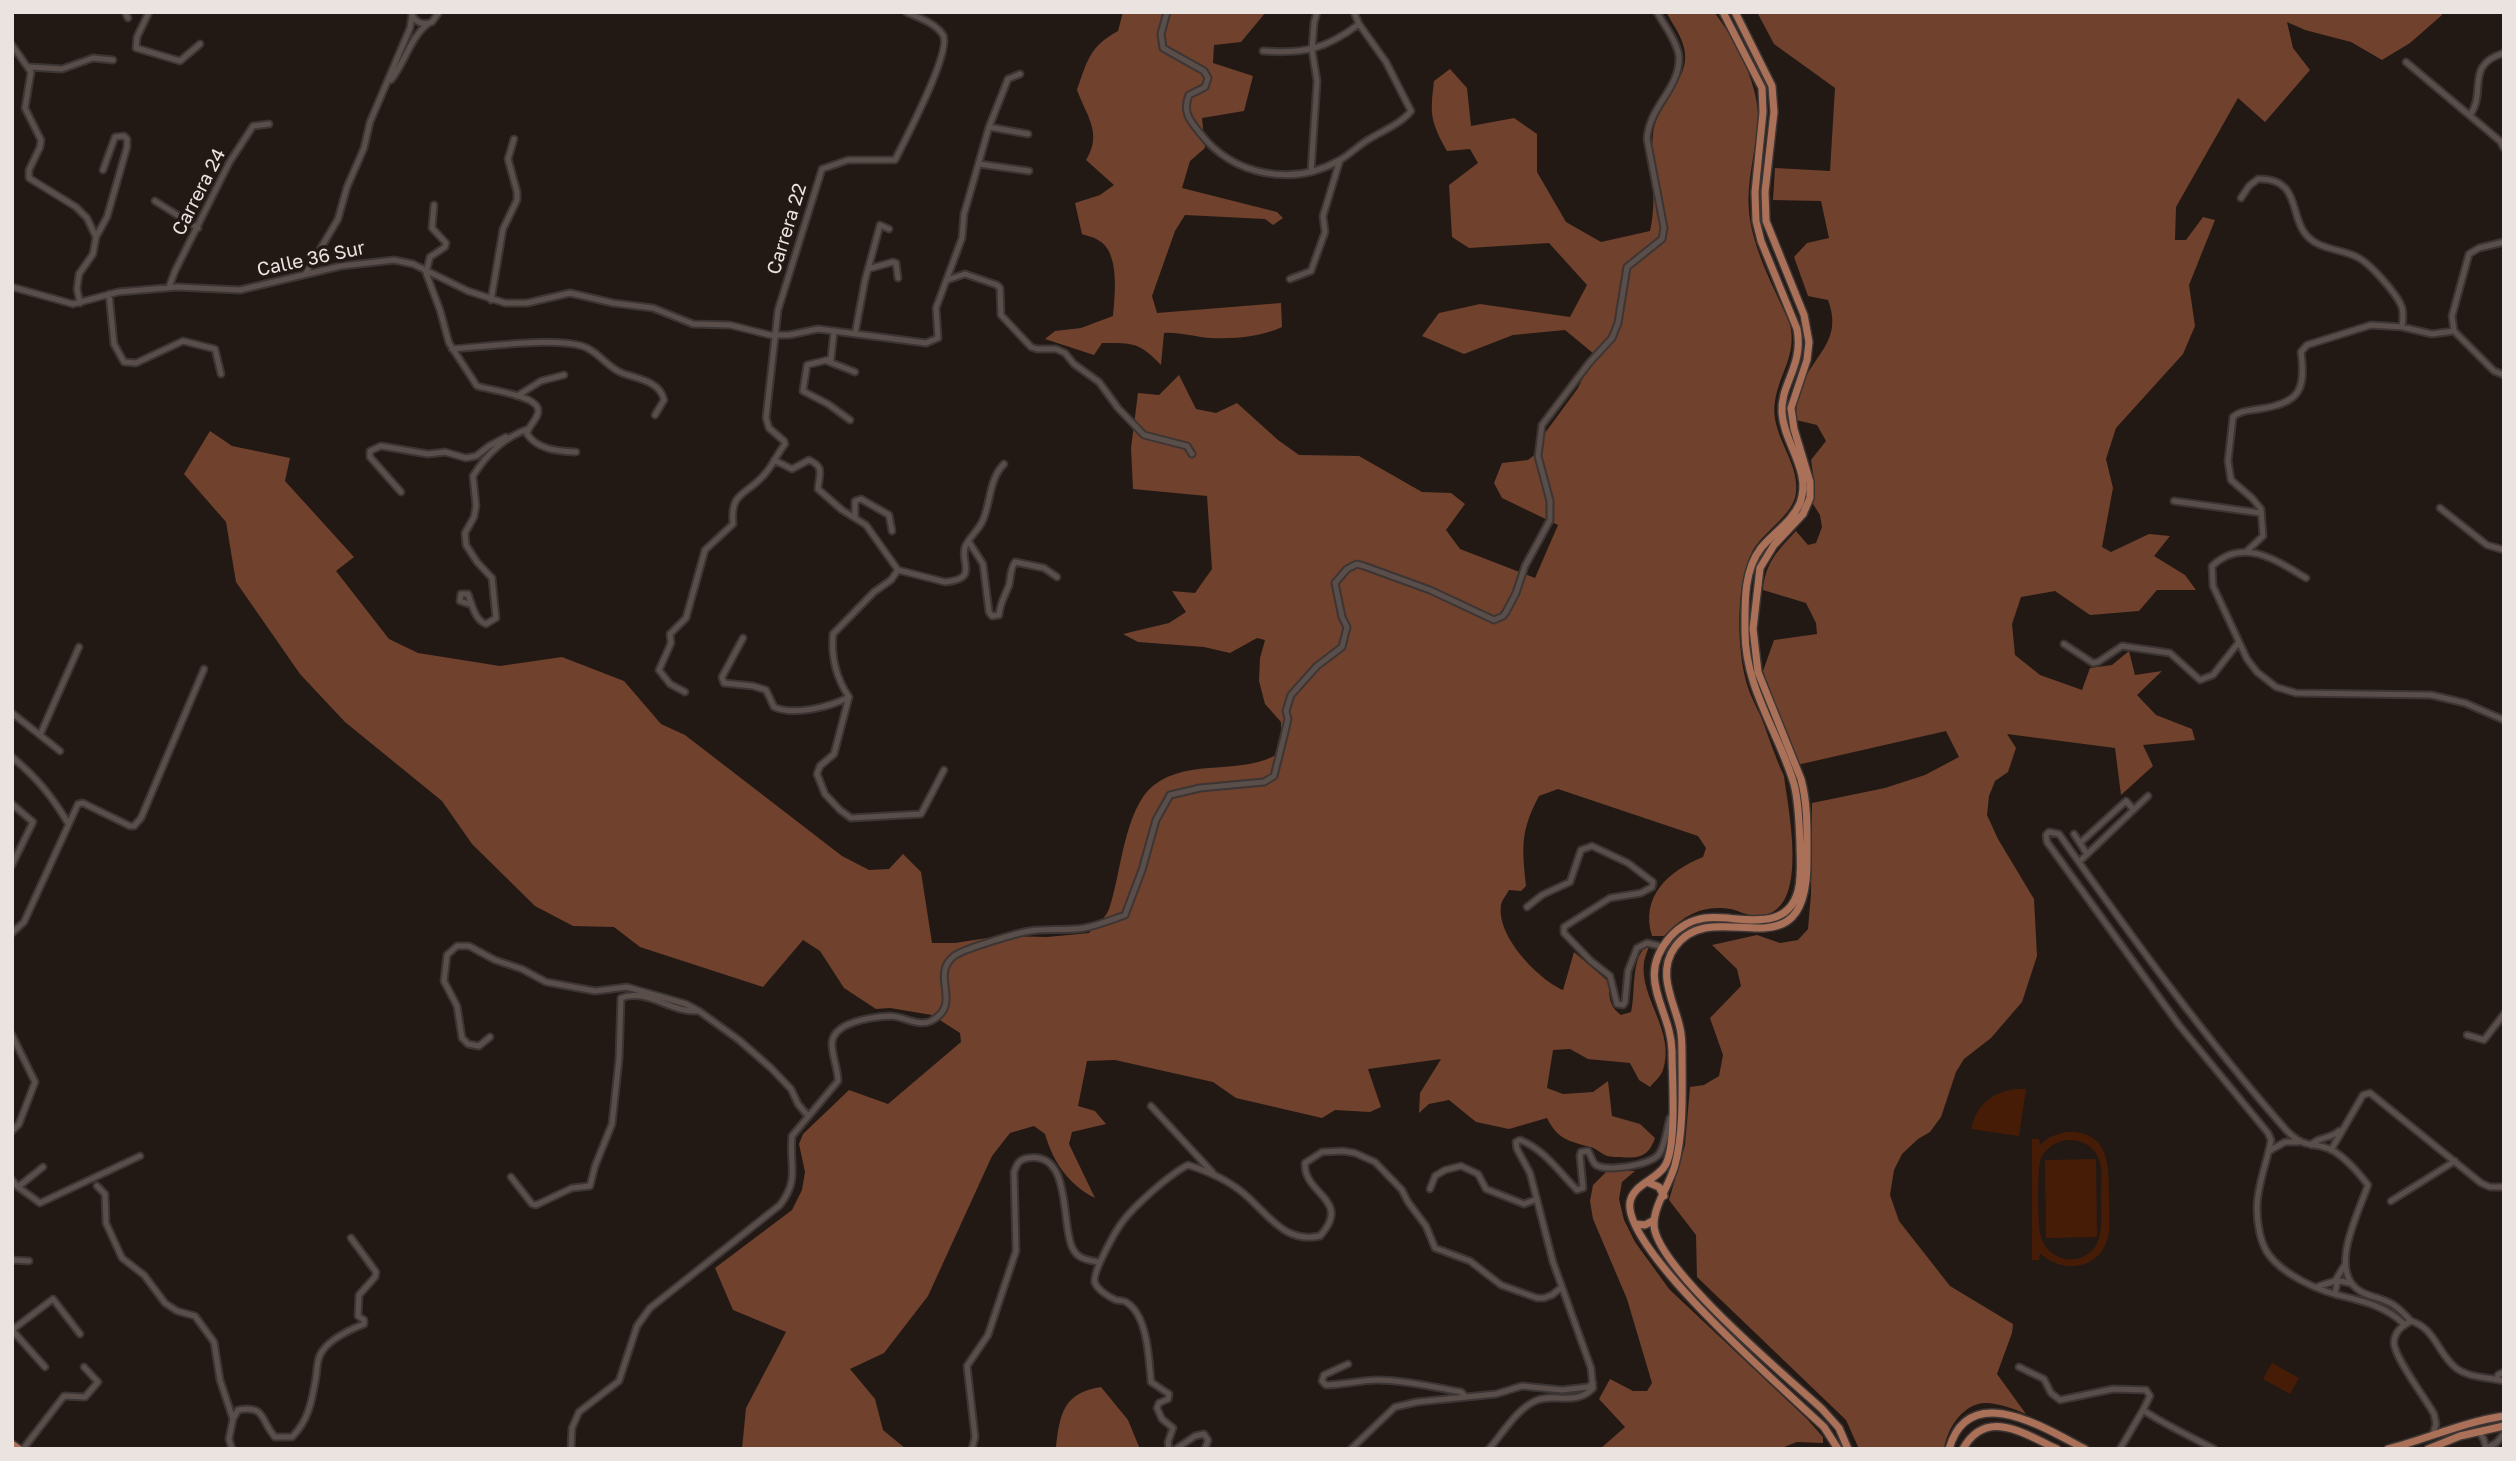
<!DOCTYPE html>
<html>
<head>
<meta charset="utf-8">
<style>
	body { margin:0 }
	#map { position:relative; width:2516px; height:1461px; overflow:hidden; background:#221915; font-family:"Golos Text",sans-serif }
	canvas { display:block }
	.frame { position:absolute; inset:0; border:14px solid #eae3e0; pointer-events:none }
</style>
</head>
<body>
<div id="map">
<canvas width="2516" height="1461"></canvas>
<div class="frame"></div>
</div>
<script>
const c = document.querySelector('canvas').getContext('2d');
c.lineJoin = 'round';
function fill(path, color) { c.fillStyle = color; c.fill(path, 'evenodd'); }
function stroke(path, color, width, dash) { c.strokeStyle = color; c.lineWidth = width; c.lineCap = dash ? 'butt' : 'round'; c.setLineDash(dash || []); c.stroke(path); }
function label(font, color, halo, rows, align = 'center') {
  c.font = font + ' "Golos Text",sans-serif'; c.lineWidth = 7; c.setLineDash([]); c.textBaseline = 'middle'; c.strokeStyle = halo; c.fillStyle = color; for (const [text, x, y, turn = 0] of rows) {
    c.save(); c.translate(x, y); c.rotate((+turn || 0) * Math.PI / 180); c.textAlign = isNaN(turn) ? turn : align; if (halo) c.strokeText(text, 0, 0); c.fillText(text, 0, 0); c.restore();
  }
}
fill(new Path2D(`
	M2015 1089H2026L2019 1136 1971 1129C1977 1105 1991 1093 2015 1089Z
	M2065 1132C2109 1130 2109 1163 2109 1197 2109 1211 2111 1227 2107 1241 2096 1271 2061 1273 2040 1253L2039 1260H2032V1139H2039L2040 1145 2050 1137ZM2066 1140C2079 1139 2091 1144 2097 1155 2104 1168 2101 1184 2101 1197 2101 1219 2106 1249 2080 1258 2073 1260 2065 1260 2059 1257 2049 1253 2042 1244 2040 1233 2038 1220 2037 1168 2041 1158 2046 1148 2055 1142 2066 1140Z
	M2096 1159 2097 1237 2046 1238 2045 1160Z
	M2272 1363 2299 1378 2290 1394 2263 1379Z`), '#471c07');
fill(new Path2D(`
	M1123 12H1266L1241 42 1214 45 1213 63 1253 76 1244 111 1202 118 1205 148 1190 161 1182 188 1277 212 1283 218 1273 225 1265 219 1185 215 1175 231 1152 296 1157 313 1281 303 1282 327C1261 337 1234 339 1210 338 1194 337 1180 332 1164 333L1161 365C1139 342 1133 343 1102 343L1094 355 1045 339 1055 331 1081 328 1113 316C1115 295 1120 251 1098 240 1094 237 1087 236 1082 234L1075 203 1100 195 1114 185 1086 160C1103 133 1086 115 1077 90 1087 61 1090 46 1118 31Z
	M1666 12H1714C1735 39 1760 86 1758 121 1756 151 1746 182 1749 212 1753 251 1775 289 1790 324 1797 356 1780 371 1775 401 1769 434 1800 461 1796 493 1793 516 1763 531 1752 552 1736 583 1737 643 1745 677 1748 691 1755 704 1761 717 1769 737 1775 757 1784 776 1788 811 1814 925 1750 915 1745 914 1740 912 1735 910 1704 903 1684 915 1664 936H1652C1640 897 1668 871 1703 857L1706 848 1698 836 1558 789 1539 796C1520 832 1522 847 1526 886L1521 891 1509 890C1507 894 1502 900 1501 905 1496 936 1538 979 1563 990L1574 952 1609 982C1609 997 1609 1006 1621 1015L1631 1012C1636 993 1630 954 1649 945 1648 951 1645 956 1644 962 1639 998 1676 1031 1663 1070 1661 1076 1654 1082 1650 1087L1639 1080 1630 1063 1588 1059 1570 1049 1553 1050 1547 1088 1563 1094 1593 1092 1608 1081 1612 1116 1640 1124 1655 1138C1649 1156 1639 1159 1621 1157 1616 1157 1609 1157 1605 1155 1600 1153 1596 1148 1590 1147 1569 1141 1558 1140 1547 1118L1509 1129 1476 1122 1449 1100 1429 1104 1419 1113 1420 1093 1441 1059 1368 1069 1381 1107 1370 1112 1335 1110 1322 1118 1236 1098 1213 1082 1115 1060 1087 1061 1078 1106 1095 1111 1106 1124 1072 1132 1069 1144 1095 1198C1069 1185 1053 1162 1045 1134L1034 1126 1010 1133 992 1156 928 1296 884 1353 850 1369 875 1399 883 1430 906 1449H742L746 1408 786 1332 733 1310 715 1268 792 1210 802 1190 805 1172 799 1144 803 1134 849 1090 888 1104 961 1042 960 1033 932 1015 890 1008 876 1009 844 988 820 951 803 940 763 987 640 947 614 927 573 926 535 906 472 844 442 801 345 722 300 674 236 582 226 522 184 474 210 431 232 446 290 458 285 481 354 557 336 571 389 639 418 653 500 666 562 657 624 681 661 724 685 735 842 856 869 870 889 869 903 854 921 872 932 943H955L1000 936 1047 937 1089 933C1095 926 1106 918 1109 909 1121 876 1124 808 1154 785 1191 757 1243 777 1281 752V722L1265 704 1259 681 1260 658 1265 640 1257 638 1230 653 1204 647 1138 642 1123 634 1169 623 1186 612 1172 591 1195 593 1212 569 1207 496 1133 489 1131 448 1138 393 1159 395 1179 375 1196 409 1216 413 1237 403 1278 440 1299 455 1359 456 1422 492 1451 493 1465 504 1446 530 1460 549 1535 578 1558 525 1502 498 1494 483 1502 463 1528 460 1538 452 1545 433 1578 388 1594 354 1565 330 1513 335 1464 354 1422 336 1439 313 1480 304 1570 317 1587 285 1549 243 1469 248 1452 237 1449 185 1478 163 1470 149 1447 151C1430 121 1430 114 1434 81L1450 69 1467 88 1471 126 1514 118 1537 134V172L1566 222 1601 242 1650 231C1658 198 1649 167 1653 134 1655 109 1682 85 1685 61 1687 43 1675 28 1666 12Z
	M1757 12H2441L2442 15 2410 43 2382 60 2351 42 2305 30 2287 22 2293 48 2310 70 2265 122 2238 98 2176 207 2175 240H2186L2203 217 2215 220 2189 285 2195 326 2183 354 2116 428 2106 459 2113 488 2102 547 2111 552 2149 534 2170 536 2154 556 2185 575 2196 590H2157L2139 611 2090 615 2055 591 2021 597 2012 624 2015 655 2040 675 2082 690 2090 668 2112 665 2129 651 2135 675 2162 671 2137 695 2156 715 2192 729 2195 740 2143 745 2153 766 2121 795 2115 748 2007 734 2016 748 2008 772 1995 781 1989 796 1987 815 1998 839 2034 899 2037 956 2022 1002 1991 1038 1964 1059 1956 1072 1941 1117 1930 1132 1918 1139 1902 1154 1894 1170 1890 1195 1899 1221 1950 1286 2013 1324 2012 1333 1997 1374 2026 1414C2014 1409 2001 1404 1987 1403 1964 1402 1947 1428 1944 1449H1859L1846 1420 1697 1277 1696 1235 1669 1200 1685 1145 1690 1087 1704 1085 1719 1076 1723 1055 1710 1018 1741 986 1737 969 1712 945 1757 935 1780 943 1798 940 1808 929 1811 894 1812 803 1885 788 1925 775 1959 757 1946 731 1797 765 1763 671 1774 640 1817 634 1816 623 1806 603 1763 590C1765 563 1778 550 1796 531L1808 545 1816 543 1822 527 1820 515 1813 504 1815 488 1811 460 1826 441 1817 425 1796 420C1796 407 1797 393 1803 382 1819 350 1842 338 1828 300L1808 296 1794 257 1807 243 1829 238 1821 201 1773 200 1775 168 1830 171 1835 88 1774 44Z
	M1607 1171H1635L1622 1182 1619 1199 1624 1220 1635 1242 1669 1289 1807 1419 1823 1437V1443L1797 1442 1779 1449H1600L1625 1427 1599 1399 1610 1379 1633 1391H1647L1652 1383 1627 1299 1593 1219 1590 1201 1593 1185Z
	M1101 1387 1128 1420 1140 1449H1052L1056 1447C1060 1412 1064 1393 1101 1387Z`), '#70412c');
const minor = new Path2D(`
	M125 12 128 18
	M149 12 137 37 136 48 180 61 200 44
	M411 12C414 22 423 26 432 22L439 12
	M1167 12 1161 34 1163 48 1204 71 1208 78 1205 87 1189 95C1182 112 1190 121 1200 133 1233 176 1293 187 1340 160 1349 155 1357 147 1366 141 1380 132 1401 124 1411 111L1386 62 1359 24 1354 12
	M12 45 31 72 25 108 41 140 40 147 29 170V178L76 207 87 218 96 237 93 254 79 274 77 289 80 303
	M1263 51C1304 54 1326 49 1359 24
	M2406 62 2500 141 2504 148
	M29 67 62 69 93 58 113 60
	M391 80C405 63 410 37 429 23
	M2470 115C2487 92 2464 65 2504 53
	M989 127 1028 134
	M979 164 1029 171
	M1311 172 1317 81 1312 50 1314 23 1317 12
	M2241 198 2249 186 2258 179C2299 178 2290 212 2304 232 2316 250 2339 248 2357 257 2370 263 2395 292 2401 305 2404 311 2403 320 2402 327
	M155 201 198 228
	M434 205 432 228 446 243 445 247 430 257 426 273 440 310 449 343 477 386C489 390 535 395 538 409 540 418 528 425 527 434 538 450 558 451 576 452
	M96 237 107 217 127 147V139L124 136 115 137 103 170
	M868 269 893 262 896 263 898 278
	M306 273 338 219 347 187 364 148 370 122 410 28 412 16
	M1290 279 1311 271 1325 232 1323 216 1340 160
	M947 280 965 274 997 285 1000 288 1001 315 1031 347 1037 349H1056L1065 353 1074 364 1099 382 1118 408 1144 435 1187 446 1192 454
	M12 287 73 304 118 292 177 287 240 290 341 266 394 260 413 264 468 291 505 303H527L570 293 613 303 653 308 693 324 730 325 770 335H789L818 329 926 343 938 338 936 308 962 238 964 214 989 127 1008 79 1020 74
	M169 287 175 271 229 163 253 126 269 124
	M109 294 114 344 124 362 136 363 183 341 215 349 221 374
	M491 300 503 229 517 200V192L508 159 514 139
	M834 331 831 359 807 365 803 391 828 404 850 420
	M2454 331 2494 371 2504 375
	M855 334 865 280 880 225 889 229
	M452 349C485 347 552 337 582 346 597 350 607 367 622 373 638 379 660 381 664 400L655 415
	M827 361 855 372
	M517 396 541 381 564 375
	M774 460 792 469 809 460C825 467 819 474 818 489L842 510 866 525 898 570 891 580 874 592 833 634C831 657 836 678 849 697L834 754 820 766 817 774 825 794 840 810 851 818 921 814 944 770
	M401 492 370 457V451L381 446 428 454 445 452 466 458 476 456 489 446 506 437
	M2174 501 2261 513
	M2440 508 2487 545 2504 550
	M855 518V501L861 499 889 515 892 531
	M969 542 983 564 989 612 992 616 999 615C1000 603 1005 596 1009 585 1011 577 1010 569 1015 562L1044 568 1057 577
	M2247 551 2263 536 2261 509 2252 498 2231 480 2228 461 2233 417C2241 410 2249 411 2259 409 2300 403 2306 390 2301 352L2307 345 2371 325 2402 327 2432 334 2454 331 2452 316 2469 254 2479 248 2504 242
	M898 570 945 582C979 579 960 563 965 547 969 537 979 530 983 520 991 501 989 479 1004 464
	M2306 578C2276 560 2243 537 2212 566L2213 586 2247 659 2257 672 2276 687 2296 693 2431 695 2465 703 2504 720
	M472 605 460 601 461 594H468C472 605 475 620 486 624L496 618 492 578 477 562 466 545 465 533 474 517 476 506 473 476C486 455 505 437 528 429
	M743 638 722 677 724 683 753 686 766 690 774 707C794 716 830 707 849 697
	M2064 644 2093 663 2098 662 2122 646 2170 653 2200 680 2213 675 2239 642
	M685 692 670 684 659 670 671 643 670 634 686 618 705 550 733 524C730 492 745 496 763 476 772 467 777 454 785 444L784 441 769 428 766 418 778 310 822 169 848 160H895C905 140 952 51 943 35 936 23 917 17 906 12
	M12 713 60 751
	M40 735 79 647
	M12 757C37 778 51 795 68 823
	M12 804 33 822 12 865
	M2074 834 2087 854
	M2080 843 2126 801 2134 810
	M2079 862 2148 796
	M1527 907 1542 895 1570 882 1581 850 1592 846 1628 863 1653 882 1652 887 1641 893 1610 898 1564 927V933L1591 961 1610 976 1617 1004 1623 1005 1625 1002 1628 971 1637 948 1647 943 1664 947
	M12 933 24 922 78 804 83 803 130 826H134L141 818 204 669
	M12 1035 35 1082 19 1124 12 1131
	M2467 1035 2484 1040 2504 1014
	M490 1037 479 1046 468 1044 462 1038 457 1006 444 981 447 955 457 946H469L495 960 522 969 546 982 595 991 627 987 686 1004 699 1011 739 1040 771 1068 791 1089 798 1104 808 1116
	M1151 1106 1213 1173
	M2311 1145C2317 1137 2331 1139 2339 1131
	M2331 1150 2363 1095 2370 1093 2481 1183 2490 1187H2504
	M2269 1151 2285 1142H2298
	M511 1177 532 1204 536 1205 572 1188 590 1186 595 1166 612 1124 619 1059 621 998C647 988 670 1012 696 1011
	M12 1180 18 1187 43 1167
	M97 1186 105 1194 106 1223 122 1258 144 1275 165 1303 177 1311 195 1316 214 1342 220 1380 233 1419 229 1439 232 1449
	M18 1187 40 1203 140 1156
	M1430 1189 1435 1176 1445 1170 1461 1166 1478 1174 1486 1189 1524 1204 1537 1199
	M2391 1201 2455 1161
	M12 1260 29 1261
	M2319 1286 2335 1281 2344 1266
	M2335 1294 2337 1283 2340 1281 2350 1283
	M2405 1325C2386 1306 2363 1301 2338 1295 2315 1289 2283 1274 2269 1255 2260 1243 2257 1223 2257 1208 2257 1185 2267 1163 2271 1140L2268 1133 2179 1025 2047 842 2046 835 2049 832 2059 834C2131 936 2204 1037 2287 1131 2306 1150 2313 1141 2332 1150 2346 1158 2358 1172 2368 1185 2359 1212 2327 1271 2360 1291 2368 1296 2377 1297 2386 1301 2397 1305 2403 1313 2411 1321
	M1348 1364 1324 1375 1322 1381 1326 1385C1343 1385 1360 1380 1377 1380 1404 1380 1434 1387 1461 1392L1466 1397
	M45 1367 12 1330 53 1299 80 1334
	M2019 1367 2044 1379 2051 1393 2060 1400 2113 1389 2146 1390 2150 1396 2143 1410
	M2497 1379 2498 1375 2504 1372
	M233 1419 238 1410C266 1405 260 1420 275 1437H292C309 1420 312 1400 316 1377 317 1370 317 1361 320 1355 327 1340 349 1330 364 1324V1320L358 1316 359 1295 375 1277 376 1272 351 1238
	M2479 1431 2484 1440 2486 1448
	M2433 1434 2436 1424 2434 1414C2426 1399 2393 1356 2394 1342 2395 1331 2402 1326 2411 1321 2435 1328 2438 1354 2456 1368 2469 1378 2488 1377 2504 1381
	M23 1449 64 1396 85 1397 98 1382 84 1367
	M571 1449 572 1428 579 1412 619 1381 637 1326 650 1308 780 1205C800 1179 789 1166 792 1136L838 1081C838 1069 832 1056 832 1044 832 1022 872 1017 890 1016 903 1016 918 1027 931 1021 964 1004 929 976 954 956 963 949 1017 933 1030 931 1048 928 1066 931 1084 928 1099 925 1111 920 1125 915L1142 870 1156 820 1170 795 1200 788 1264 782 1274 776 1284 736 1288 719 1286 711 1291 695 1317 666 1342 647 1347 627 1342 617 1335 583 1347 569 1357 564 1364 566 1430 590 1494 620 1503 616 1506 612 1516 593 1525 566 1550 520V501L1538 456 1542 425 1589 363 1612 338 1618 323 1627 267 1662 239 1664 228 1647 139C1649 106 1680 89 1679 57 1678 43 1664 25 1657 12
	M972 1449 975 1437 967 1366 988 1335 1016 1251 1014 1172C1017 1164 1019 1159 1028 1158 1072 1151 1061 1224 1072 1247 1077 1259 1087 1260 1099 1262
	M1169 1449 1168 1442 1173 1428 1162 1419 1157 1408 1159 1403 1168 1399 1169 1394 1151 1382C1149 1360 1148 1315 1126 1302 1125 1301 1117 1300 1116 1300 1109 1297 1098 1290 1095 1283 1091 1274 1116 1230 1123 1221 1135 1205 1170 1174 1188 1165 1207 1171 1226 1179 1242 1192 1267 1212 1283 1244 1320 1236 1353 1199 1303 1195 1305 1163L1322 1152 1343 1151 1355 1153 1375 1162 1402 1190 1408 1202 1426 1226 1435 1248 1470 1261 1501 1285 1537 1298H1544L1552 1295 1562 1287
	M1176 1449 1195 1436 1204 1434 1208 1440 1205 1449
	M1351 1449 1395 1407 1417 1402 1496 1394 1522 1386 1562 1390 1588 1387 1593 1383
	M1489 1449C1503 1433 1516 1410 1535 1401 1553 1392 1576 1407 1593 1388L1591 1368 1553 1262 1530 1173 1517 1149 1516 1142 1520 1140C1544 1149 1560 1173 1577 1190L1583 1188 1580 1156 1581 1152 1588 1151C1591 1155 1592 1162 1596 1165 1608 1172 1651 1165 1659 1154 1665 1146 1667 1128 1670 1118
	M2120 1449 2143 1410C2165 1425 2190 1436 2214 1449
	M2485 1449 2496 1443 2504 1434`);
const major = new Path2D(`
	M1723 12 1762 88 1763 112 1755 192 1756 221 1761 241 1797 329C1804 366 1780 384 1782 413 1784 444 1812 471 1800 503 1792 522 1773 533 1761 548 1743 571 1745 605 1745 632 1745 688 1779 733 1794 784 1799 803 1799 825 1800 844 1800 859 1802 876 1798 891 1786 936 1735 914 1705 918 1691 920 1679 927 1670 937 1634 979 1671 1008 1672 1051 1672 1078 1677 1141 1666 1164 1658 1180 1634 1183 1630 1202 1622 1249 1787 1392 1824 1427L1838 1449
	M1735 12 1772 86 1774 112 1765 192 1766 221 1804 315 1809 342 1807 360 1791 408 1794 429 1810 482V498L1803 514 1774 545 1760 568 1753 629 1758 672 1801 779C1808 805 1807 831 1807 858 1809 982 1715 891 1675 947 1656 973 1674 1001 1680 1028 1682 1036 1682 1045 1682 1054 1682 1090 1684 1130 1675 1165 1670 1184 1654 1205 1654 1224 1653 1265 1788 1378 1822 1409L1839 1428 1848 1449
	M1647 1182 1659 1187 1664 1196
	M1635 1224 1645 1225 1654 1220
	M12 1444 19 1449
	M1949 1449C1969 1379 2046 1429 2085 1449
	M1963 1449C1986 1407 2025 1434 2057 1449
	M2388 1449C2427 1439 2463 1422 2504 1416
	M2428 1449 2460 1436 2504 1426`);
stroke(minor, '#3c3534', 9);
stroke(major, '#3c3534', 10);
stroke(minor, '#594e4a', 5);
stroke(major, '#ab7158', 7);
label('19px', '#eae3e0', '#221915', [
	["Carrera 24",199,192,-63],
	["Carrera 22",787,229,-73],
	["Calle 36 Sur",311,259,-12]
]);
</script>
</body>
</html>
